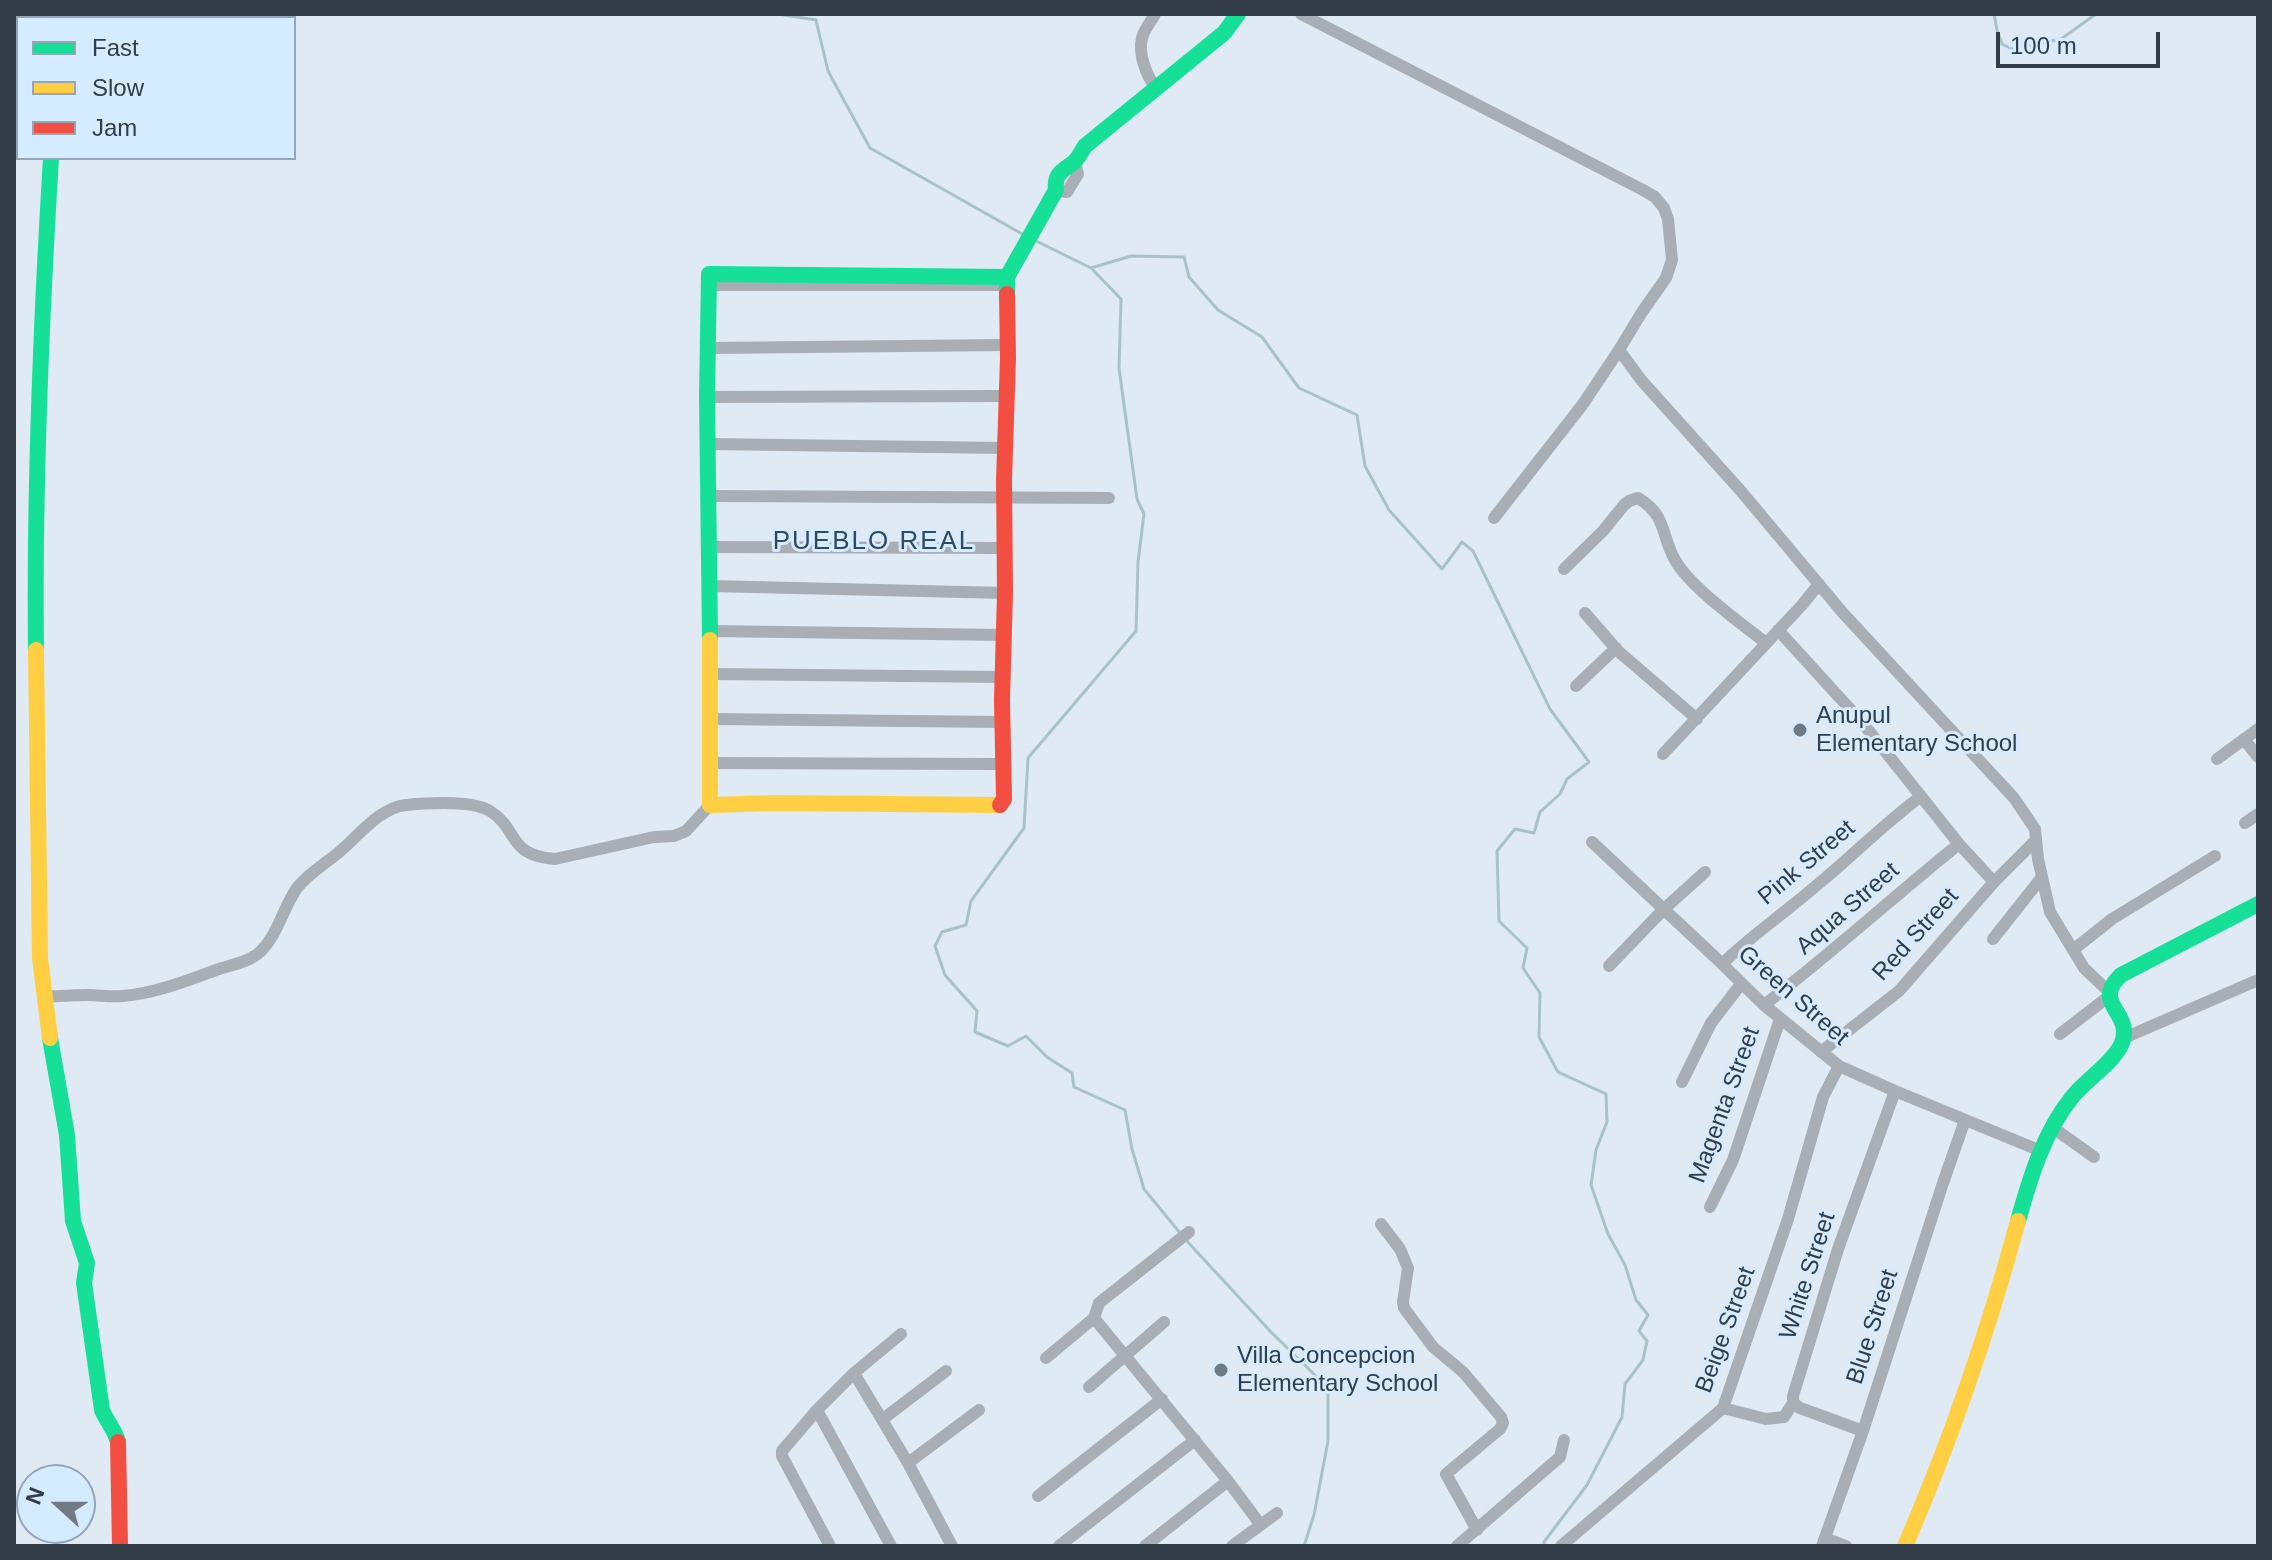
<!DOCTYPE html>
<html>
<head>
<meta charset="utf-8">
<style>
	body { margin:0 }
	#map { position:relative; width:2272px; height:1560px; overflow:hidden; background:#dfeaf5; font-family:Helvetica,sans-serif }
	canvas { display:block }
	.frame { position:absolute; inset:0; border:16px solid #323d47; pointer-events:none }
	.legend { position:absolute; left:16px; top:16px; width:280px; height:144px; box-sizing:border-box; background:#d5ebff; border:2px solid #94a5b5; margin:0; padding:10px 14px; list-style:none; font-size:24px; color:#323d47 }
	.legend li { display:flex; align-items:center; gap:16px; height:40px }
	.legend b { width:40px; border:2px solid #94a5b5 }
	.north { position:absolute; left:16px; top:1464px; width:80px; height:80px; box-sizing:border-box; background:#d5ebff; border:2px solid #94a5b5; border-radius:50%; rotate:291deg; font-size:22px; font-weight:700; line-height:32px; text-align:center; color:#323d47 }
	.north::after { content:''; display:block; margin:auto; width:28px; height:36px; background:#6f7a84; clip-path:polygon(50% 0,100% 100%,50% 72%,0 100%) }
	.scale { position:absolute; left:1996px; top:32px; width:164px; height:36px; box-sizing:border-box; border:4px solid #323d47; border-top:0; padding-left:10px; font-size:24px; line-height:28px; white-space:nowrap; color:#323d47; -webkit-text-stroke:6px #d5ebff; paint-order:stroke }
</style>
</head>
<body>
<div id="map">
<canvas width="2272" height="1560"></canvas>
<div class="frame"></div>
<ul class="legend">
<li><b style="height:10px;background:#16e098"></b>Fast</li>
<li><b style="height:10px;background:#ffcf43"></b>Slow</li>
<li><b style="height:10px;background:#f24e42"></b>Jam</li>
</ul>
<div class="north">N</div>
<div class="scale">100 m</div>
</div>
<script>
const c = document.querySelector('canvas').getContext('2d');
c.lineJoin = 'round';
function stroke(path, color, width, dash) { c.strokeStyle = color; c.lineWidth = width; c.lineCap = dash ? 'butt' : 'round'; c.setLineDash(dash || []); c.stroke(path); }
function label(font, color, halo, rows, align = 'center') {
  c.font = font + ' Helvetica,sans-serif'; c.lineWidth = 6; c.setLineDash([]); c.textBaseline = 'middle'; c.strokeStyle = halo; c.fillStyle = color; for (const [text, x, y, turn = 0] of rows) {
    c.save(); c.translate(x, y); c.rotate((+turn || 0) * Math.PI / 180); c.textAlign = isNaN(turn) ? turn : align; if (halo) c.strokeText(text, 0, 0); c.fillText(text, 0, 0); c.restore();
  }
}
stroke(new Path2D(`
	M778 14 816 20 828 71 870 148 1024 235
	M1994 14 1997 30 2002 44 2012 49 2061 39 2096 14
	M1034 240 1091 268 1131 256 1184 257 1189 277 1218 310 1262 337 1299 388 1357 415 1365 466 1389 510 1442 569 1462 542 1473 551 1550 709 1589 762 1567 779 1560 794 1540 812 1534 833 1515 829 1497 851 1499 921 1527 948 1523 968 1540 993 1539 1037 1558 1072 1606 1094 1607 1122 1596 1150 1591 1185 1608 1234 1625 1265 1636 1300 1648 1315 1639 1331 1647 1341 1643 1360 1625 1384 1622 1417 1587 1485 1544 1542V1546
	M1093 270 1121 299 1119 368 1137 499 1144 514 1138 562 1136 631 1028 758 1024 828 971 901 966 925 942 932 935 946 945 975 977 1011 975 1032 1008 1046 1026 1036 1047 1057 1072 1073 1074 1087 1125 1110 1132 1149 1144 1189 1180 1233
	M1185 1239 1271 1332 1328 1388V1441L1314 1515 1304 1546`), '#a6c4c8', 3);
stroke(new Path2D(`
	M1155 14C1151 22 1144 29 1142 38 1138 54 1146 75 1156 88
	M1301 14 1643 190 1655 197 1664 208 1668 219 1672 260 1666 278 1642 312 1619 350 1642 381 1740 490 1843 613 2014 798 2035 829 2038 859 2050 912 2084 968 2107 990
	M64 18V14
	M1056 190 1067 192 1078 174 1075 162
	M709 285H1007
	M708 348 1008 345
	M707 397 1007 396
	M707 444 1005 448
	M709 496 1109 498
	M1494 518 1583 404 1619 350
	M710 547 1005 548
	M1564 569 1603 531 1624 505 1629 501 1638 498C1667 515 1661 536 1675 560 1690 587 1741 623 1766 643
	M710 586 1005 593
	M1585 613 1618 651 1697 719
	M1778 630 1861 721 1959 844 1994 882
	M710 631 1004 635
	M711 674 1003 677
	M1576 686 1616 648
	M710 719 1003 722
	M2244 739 2258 757
	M1663 754 1802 605 1819 584
	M2217 759 2258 729
	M709 763 1004 764
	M2245 823 2258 814
	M1592 842 1717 959 1764 1005 1839 1066 1895 1091 2041 1151
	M1993 939 2042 877
	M2073 950 2112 919 2215 856
	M1722 964C1752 935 1786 912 1817 885 1852 856 1884 824 1920 797
	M1609 966 1664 909 1705 872
	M44 997C59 996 73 995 87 995 99 995 111 997 123 996 158 993 190 979 222 968 235 964 251 961 261 951 278 934 283 908 297 888 307 875 320 867 333 857 355 841 377 808 406 805 428 803 472 800 490 811 520 830 506 855 555 859L654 837 674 836 686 831 710 805
	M1764 1005C1831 954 1893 897 1959 844
	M2060 1034 2108 997
	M2124 1038 2258 980
	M1821 1052 1899 991 1994 882 2036 840
	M1682 1082 1711 1023 1741 984
	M2052 1127 2094 1157
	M1710 1207 1733 1160 1780 1019
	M1381 1224 1400 1249 1408 1268 1403 1302 1404 1308 1433 1347 1463 1372 1501 1417 1503 1423 1500 1429 1446 1474 1477 1530
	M1189 1232 1099 1303 1094 1318 1228 1481 1260 1524
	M901 1334 854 1373 908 1463 952 1546
	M1046 1358 1094 1318
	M1089 1387 1164 1322
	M1723 1408 1766 1419 1784 1417 1793 1403
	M817 1410 891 1546
	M883 1419 946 1371
	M1863 1431 1800 1408 1793 1403V1396L1838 1249 1895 1091
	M908 1463 979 1410
	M1038 1496 1162 1399
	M1825 1538 1846 1546
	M830 1546 782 1456V1451L817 1410 854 1373
	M1059 1546 1195 1440
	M1145 1546 1228 1481
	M1232 1546 1277 1513
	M1457 1546 1560 1457 1564 1440
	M1561 1546 1723 1408 1788 1219 1823 1097 1839 1066
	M1822 1546 1863 1431 1943 1183 1965 1120`), '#a9aeb4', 12);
stroke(new Path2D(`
	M1007 294V277L1056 190C1054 174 1062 171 1073 163 1078 159 1081 152 1085 146L1224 33 1238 14
	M710 640 707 397 709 274 1007 277
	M36 650C34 486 41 322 51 158
	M50 1038 67 1135 73 1221 87 1263 84 1283 102 1410C107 1422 115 1430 118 1442
	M2018 1221C2030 1178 2044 1131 2073 1096 2087 1079 2109 1066 2120 1047 2138 1013 2089 1005 2121 975L2258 904`), '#16e098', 16);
stroke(new Path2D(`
	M710 640V805L775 803 1000 805
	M36 650 40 958 50 1038
	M1905 1546C1951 1440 1988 1332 2018 1221`), '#ffcf43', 16);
stroke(new Path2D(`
	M1000 805 1004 799 1002 700 1005 593 1004 481 1008 358 1007 294
	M118 1442 120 1546`), '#f24e42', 16);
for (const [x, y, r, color] of [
	[1800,730,8,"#6f7a84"],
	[1221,1370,8,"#6f7a84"]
]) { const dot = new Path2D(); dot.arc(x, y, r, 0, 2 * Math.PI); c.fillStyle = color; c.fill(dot); stroke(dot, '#d5ebff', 3); }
label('24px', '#323d47', '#d5ebff', [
	["Anupul",1816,716],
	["Elementary School",1816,744],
	["Villa Concepcion",1237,1356],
	["Elementary School",1237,1384]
], 'left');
label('24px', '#323d47', '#d5ebff', [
	["Pink Street",1807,863,-40],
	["Aqua Street",1848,909,-41],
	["Red Street",1916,935,-48],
	["Green Street",1793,996,41],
	["Magenta Street",1725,1105,-70],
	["White Street",1808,1276,-72],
	["Blue Street",1873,1327,-72],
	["Beige Street",1726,1330,-70]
]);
c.letterSpacing = '2px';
label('26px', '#334a5d', '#d5ebff', [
	["PUEBLO REAL",874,542]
]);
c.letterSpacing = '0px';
</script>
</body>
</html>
